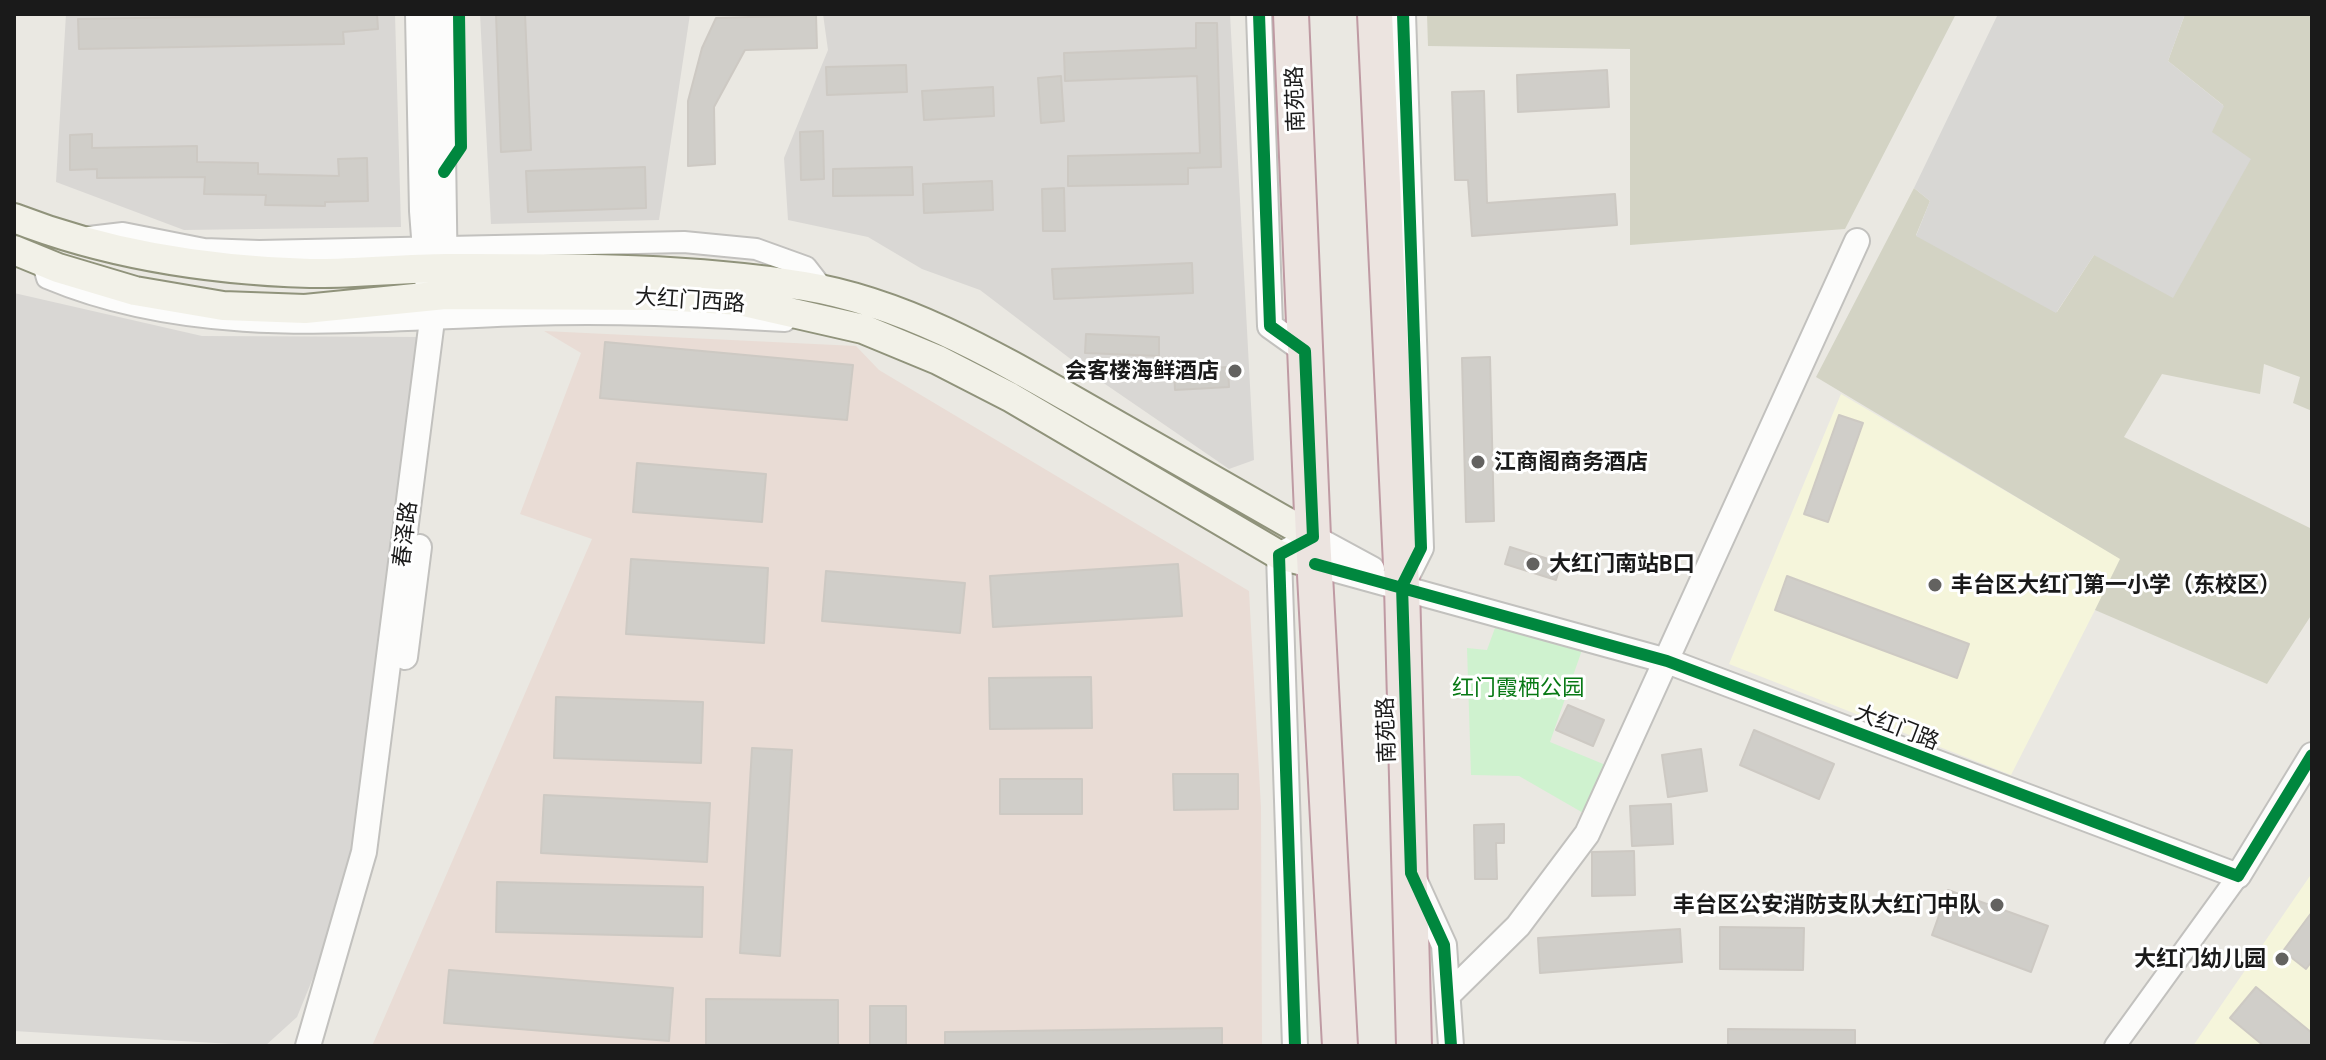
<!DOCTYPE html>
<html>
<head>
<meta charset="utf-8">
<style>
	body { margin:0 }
	#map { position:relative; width:2326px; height:1060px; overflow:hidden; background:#eae8e2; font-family:Barlow,sans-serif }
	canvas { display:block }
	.frame { position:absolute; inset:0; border:16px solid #1a1a1a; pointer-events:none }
</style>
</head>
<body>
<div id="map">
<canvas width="2326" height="1060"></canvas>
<div class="frame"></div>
</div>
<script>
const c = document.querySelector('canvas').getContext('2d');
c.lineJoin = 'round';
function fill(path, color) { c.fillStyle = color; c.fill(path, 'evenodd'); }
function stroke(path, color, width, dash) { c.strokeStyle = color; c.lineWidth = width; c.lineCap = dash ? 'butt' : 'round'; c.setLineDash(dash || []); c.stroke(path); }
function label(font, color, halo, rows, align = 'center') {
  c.font = font + ' Barlow,"Noto Sans SC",sans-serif'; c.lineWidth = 6; c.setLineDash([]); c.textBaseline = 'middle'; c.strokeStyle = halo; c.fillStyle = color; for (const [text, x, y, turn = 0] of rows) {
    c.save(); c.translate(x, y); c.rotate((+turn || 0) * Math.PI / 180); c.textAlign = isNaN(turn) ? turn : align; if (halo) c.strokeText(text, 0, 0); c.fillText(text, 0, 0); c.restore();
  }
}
fill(new Path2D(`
	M66 14H395L401 227 184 230 56 182Z
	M480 14H690L659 220 491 224Z
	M823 14H1230L1254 460 1229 469 1089 373 980 290 922 269 868 237 788 220 784 158 828 50Z
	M14 293 202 336 424 337 399 591 360 776 353 880 297 1017 265 1046 14 1031Z`), '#d9d7d4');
fill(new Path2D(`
	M1841 394 2121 559 2011 775 1729 664Z
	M2312 873V1046H2193Z`), '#f5f5db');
fill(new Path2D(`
	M544 331 856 346 879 370 1249 591 1261 808 1262 1046H372L592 539 520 514 581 353Z`), '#e9dcd5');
fill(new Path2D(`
	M1427 14H1956L1845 229 1630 245V49L1428 46Z
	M2185 14H2312V411L2293 403 2300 377 2264 364 2260 394 2162 374 2124 437 2312 529V614L2267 684 2095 610 2120 559 1816 377 1914 188 1930 201 1916 235 2057 312 2094 255 2211 132 2223 105 2168 61Z`), '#d3d3c4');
fill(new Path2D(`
	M1496 625 1582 650 1550 742 1608 766 1585 814 1519 776 1471 775 1467 648 1487 650Z`), '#cff2cf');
fill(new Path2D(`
	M1998 14H2185L2168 61 2224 106 2212 132 2251 159 2173 298 2094 255 2056 313 1916 236 1930 201 1914 188Z`), '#d8d7d4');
const building = new Path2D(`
	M377 14 378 29 343 32 344 44 79 49 78 19Z
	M496 14H525L531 150 501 152Z
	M816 15 817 48 745 50 714 107 715 164 688 166V101L702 48 716 18Z
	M1196 23H1217L1221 167 1188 168V184L1068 186V156L1200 153 1197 76 1065 81 1064 53 1196 48Z
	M906 65 907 92 827 95 826 67Z
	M1607 70 1609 107 1518 112 1517 75Z
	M1061 76 1064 121 1041 123 1038 78Z
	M993 87 994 116 924 120 922 91Z
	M1484 91 1487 203 1615 194 1617 225 1472 236 1468 180H1455L1452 92Z
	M823 131 824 179 801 180 800 132Z
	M92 134V148L197 146V162L258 163V174L339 176 338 159 367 158 368 201 325 202V206L265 205 266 195 204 194 205 177 97 178V169L70 170V135Z
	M645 167 646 208 528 212 526 171Z
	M912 167 913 195 833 196V169Z
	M992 181 993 210 924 213 923 184Z
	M1064 188 1065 231H1043L1042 189Z
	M1192 263 1193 293 1054 299 1052 269Z
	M1086 334 1159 337V356L1085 353Z
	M605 342 853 365 847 420 600 398Z
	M1490 357 1494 521 1466 522 1462 358Z
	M1228 367 1229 387 1175 390 1174 370Z
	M1839 415 1863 423 1828 522 1804 514Z
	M637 463 766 474 762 522 633 512Z
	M1510 547 1561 563 1556 580 1505 564Z
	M631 559 768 568 764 643 626 634Z
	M1178 564 1182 616 993 627 990 576Z
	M826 571 965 583 960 633 822 621Z
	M1787 576 1969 644 1957 678 1775 610Z
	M1091 677 1092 728 990 729 989 678Z
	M556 697 703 702 701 763 554 758Z
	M1568 705 1604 720 1593 746 1556 730Z
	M1754 730 1834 764 1819 799 1740 765Z
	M752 748 792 750 780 956 740 953Z
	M1701 749 1707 791 1668 797 1662 755Z
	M1173 774H1238V809L1174 810Z
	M1000 779H1082V814H1000Z
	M544 795 710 803 707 862 541 853Z
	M1671 804 1673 844 1632 846 1630 806Z
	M1504 824V843H1496L1497 879H1475L1474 825Z
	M1634 851 1635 895 1592 896V852Z
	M497 882 703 887 702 937 496 932Z
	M1948 890 2048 926 2031 972 1932 935Z
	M2312 912V961L2306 969 2283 951Z
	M1720 927 1804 928 1803 970 1720 969Z
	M1680 929 1682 962 1540 973 1538 938Z
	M449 970 673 988 669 1041 444 1023Z
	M2256 987 2312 1033V1046H2264L2230 1018Z
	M706 999 838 1000V1046H706Z
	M870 1006H906V1046H870Z
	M1222 1028V1046H945V1032Z
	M1728 1029 1855 1030V1046H1728Z`);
fill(building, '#d0cec9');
stroke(building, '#cdc9c3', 2);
const minor = new Path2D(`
	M89 237 123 233 204 249 259 251 684 242 756 249 806 267 824 290
	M43 264 47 278C199 342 365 320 525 315 612 312 698 316 785 321
	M2115 1046 2238 876`);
const tertiary = new Path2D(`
	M441 14 445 288
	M1259 14 1270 326 1305 351
	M1315 564 1667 661 2238 876 2312 755
	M1403 584 1421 548 1403 14
	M405 657 419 547
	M1414 879 1444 945 1451 1046
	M1448 995 1518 926 1587 834 1857 241
	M308 1046 364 852 431 328 422 211 418 14
	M1295 1046 1279 555 1313 537 1372 569`);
const secondary = new Path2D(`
	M14 218C109 255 207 270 310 273 355 274 401 268 447 268 565 268 687 267 804 286 908 303 1001 359 1092 411 1166 453 1239 495 1313 537
	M14 250 58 268 135 291 223 306 305 309 445 295 664 296 740 301 863 329 938 360 1010 397 1279 555 1315 564`);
const trunk = new Path2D(`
	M1291 14 1313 537 1340 1046
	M1375 14 1402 586 1414 1046`);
stroke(minor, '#c2c1be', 24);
stroke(tertiary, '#c2c1be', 28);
stroke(secondary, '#90937b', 32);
stroke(trunk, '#bf9aa3', 38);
stroke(minor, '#fcfcfb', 20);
stroke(tertiary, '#fcfcfb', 24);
stroke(secondary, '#f2f1e8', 28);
stroke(trunk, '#ece4e0', 34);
stroke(new Path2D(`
	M1259 14 1270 326 1305 351 1313 537 1279 555 1295 1046
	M1403 14 1421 548 1402 586 1411 873 1444 945 1451 1046
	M444 172 461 147 459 14
	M1315 564 1667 661 2238 876 2312 755`), '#00873e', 12);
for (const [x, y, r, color] of [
	[1235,371,8,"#636260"],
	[1478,462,8,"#636260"],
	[1533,564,8,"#636260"],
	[1935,585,8,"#636260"],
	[1997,905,8,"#636260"],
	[2282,959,8,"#636260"]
]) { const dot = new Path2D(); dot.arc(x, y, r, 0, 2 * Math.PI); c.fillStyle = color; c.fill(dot); stroke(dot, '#fff', 3); }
label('22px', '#1a1a1a', '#fff', [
	["南苑路",1295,99,-92],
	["大红门西路",690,300,4],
	["春泽路",405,534,-83],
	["大红门路",1897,727,21],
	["南苑路",1386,730,-92]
]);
label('bold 22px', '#1a1a1a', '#fff', [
	["会客楼海鲜酒店",1219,371],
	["江商阁商务酒店",1494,462,"left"],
	["大红门南站B口",1549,564,"left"],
	["丰台区大红门第一小学（东校区）",1951,585,"left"],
	["丰台区公安消防支队大红门中队",1981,905],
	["大红门幼儿园",2266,959]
], 'right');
label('22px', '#087915', '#fff', [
	["红门霞栖公园",1518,688]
]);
</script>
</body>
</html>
